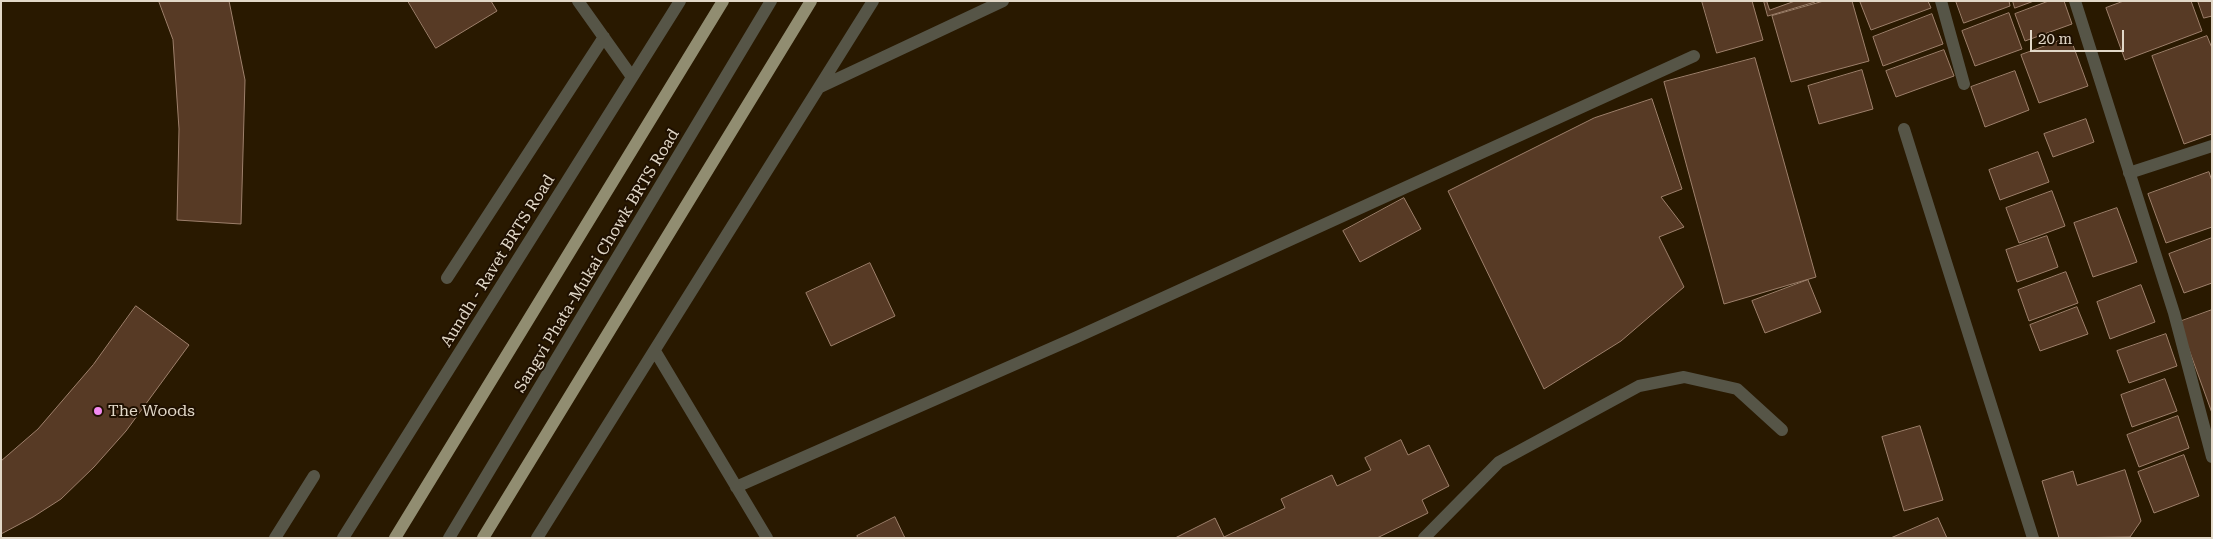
<!DOCTYPE html>
<html>
<head>
<meta charset="utf-8">
<style>
	body { margin:0 }
	#map { position:relative; width:2213px; height:539px; overflow:hidden; background:#291900; font-family:"Roboto Serif",serif }
	canvas { display:block }
	.frame { position:absolute; inset:0; border:2px solid #e2d8c8; pointer-events:none }
	.scale { position:absolute; left:2030px; top:30px; width:94px; height:22px; box-sizing:border-box; border:2px solid #e2d8c8; border-top:0; padding-left:6px; font-size:15px; line-height:18px; white-space:nowrap; color:#e2d8c8; -webkit-text-stroke:4px #1f1000; paint-order:stroke }
</style>
</head>
<body>
<div id="map">
<canvas width="2213" height="539"></canvas>
<div class="frame"></div>
<div class="scale">20 m</div>
</div>
<script>
const c = document.querySelector('canvas').getContext('2d');
c.lineJoin = 'round';
function fill(path, color) { c.fillStyle = color; c.fill(path, 'evenodd'); }
function stroke(path, color, width, dash) { c.strokeStyle = color; c.lineWidth = width; c.lineCap = dash ? 'butt' : 'round'; c.setLineDash(dash || []); c.stroke(path); }
function label(font, color, halo, rows, align = 'center') {
  c.font = font + ' "Roboto Serif",serif'; c.lineWidth = 4; c.setLineDash([]); c.textBaseline = 'middle'; c.strokeStyle = halo; c.fillStyle = color; for (const [text, x, y, turn = 0] of rows) {
    c.save(); c.translate(x, y); c.rotate((+turn || 0) * Math.PI / 180); c.textAlign = isNaN(turn) ? turn : align; if (halo) c.strokeText(text, 0, 0); c.fillText(text, 0, 0); c.restore();
  }
}
const building = new Path2D(`
	M159 1H229L245 80 241 224 177 220 179 129 173 40Z
	M408 1H491L497 11 436 48Z
	M1702 1H1752L1763 40 1717 53Z
	M1764 1H1815V2L1768 16Z
	M1767 1H1795L1770 10Z
	M1824 1H1852L1869 61 1791 82 1772 16Z
	M1928 1 1931 8 1871 30 1860 2Z
	M1956 1H2009L2010 6 1964 23Z
	M2013 1H2034L2015 8Z
	M2049 1H2064L2072 24 2025 41 2015 14Z
	M2124 1H2191L2202 31 2125 60 2106 8Z
	M2198 1H2212V16L2204 18Z
	M2009 13 2022 49 1975 66 1962 31Z
	M1932 14 1943 44 1883 66 1873 37Z
	M2207 36 2212 48V134L2184 144 2152 56Z
	M2070 37 2088 86 2039 103 2021 55Z
	M1944 50 1954 76 1896 97 1886 71Z
	M1755 58 1816 277 1724 304 1664 82Z
	M1862 70 1873 109 1819 124 1808 86Z
	M2015 71 2029 110 1985 127 1971 87Z
	M1652 99 1682 189 1661 197 1684 227 1659 237 1684 287 1621 341 1544 389 1448 191 1594 118Z
	M2086 119 2094 142 2053 157 2044 134Z
	M2038 152 2049 182 2000 200 1989 170Z
	M2209 172 2212 181V227L2166 243 2148 194Z
	M2052 191 2065 226 2019 243 2006 208Z
	M1404 198 1421 229 1360 262 1343 231Z
	M2117 208 2137 262 2093 277 2074 223Z
	M2047 236 2058 267 2017 282 2006 250Z
	M2212 238V283L2184 293 2169 254Z
	M870 263 895 316 831 346 806 293Z
	M2066 272 2078 303 2029 321 2018 290Z
	M1808 280 1821 312 1765 333 1752 301Z
	M2141 285 2155 322 2110 339 2097 302Z
	M136 306 189 345 126 431 94 467 61 499 33 517 1 534V461L38 429 93 365Z
	M2077 307 2088 334 2040 351 2030 325Z
	M2212 310V413L2179 322Z
	M2166 334 2177 366 2129 383 2117 351Z
	M2165 379 2177 411 2132 427 2121 395Z
	M2178 416 2189 448 2139 467 2127 435Z
	M1920 426 1943 500 1904 511 1882 437Z
	M1401 440 1408 455 1429 445 1449 486 1422 500 1428 513 1377 538H1175L1215 518 1224 537 1285 508 1281 499 1332 475 1337 486 1371 470 1365 458Z
	M2184 455 2199 496 2154 513 2138 472Z
	M2125 470 2141 521 2130 537 2059 538 2042 481 2073 471 2077 485Z
	M895 517 905 538H858L857 536Z
	M1938 518 1947 538H1891Z`);
fill(building, '#573a25');
stroke(building, '#9e806b', 1);
stroke(new Path2D(`
	M578 1 632 77
	M1941 1 1964 84
	M2075 1 2174 313 2212 457
	M820 87 1003 1
	M1904 129 2033 538
	M2129 173 2212 146
	M447 278 604 37
	M655 351 767 538
	M736 487 1077 337 1694 56
	M275 538 314 476
	M343 538 680 1
	M449 538 771 1
	M537 538 873 1
	M1424 538 1499 462 1639 386 1684 377 1737 389 1782 430`), '#565547', 12);
stroke(new Path2D(`
	M395 538 723 1
	M483 538 811 1`), '#918d71', 12);
for (const [x, y, r, color] of [
	[98,411,5,"#f38af1"]
]) { const dot = new Path2D(); dot.arc(x, y, r, 0, 2 * Math.PI); c.fillStyle = color; c.fill(dot); stroke(dot, '#1f1000', 2); }
label('16px', '#e2d8c8', '#1f1000', [
	["Aundh - Ravet BRTS Road",498,261,-58],
	["Sangvi Phata-Mukai Chowk BRTS Road",597,261,-59]
]);
label('16px', '#e2d8c8', '#1f1000', [
	["The Woods",108,411]
], 'left');
</script>
</body>
</html>
